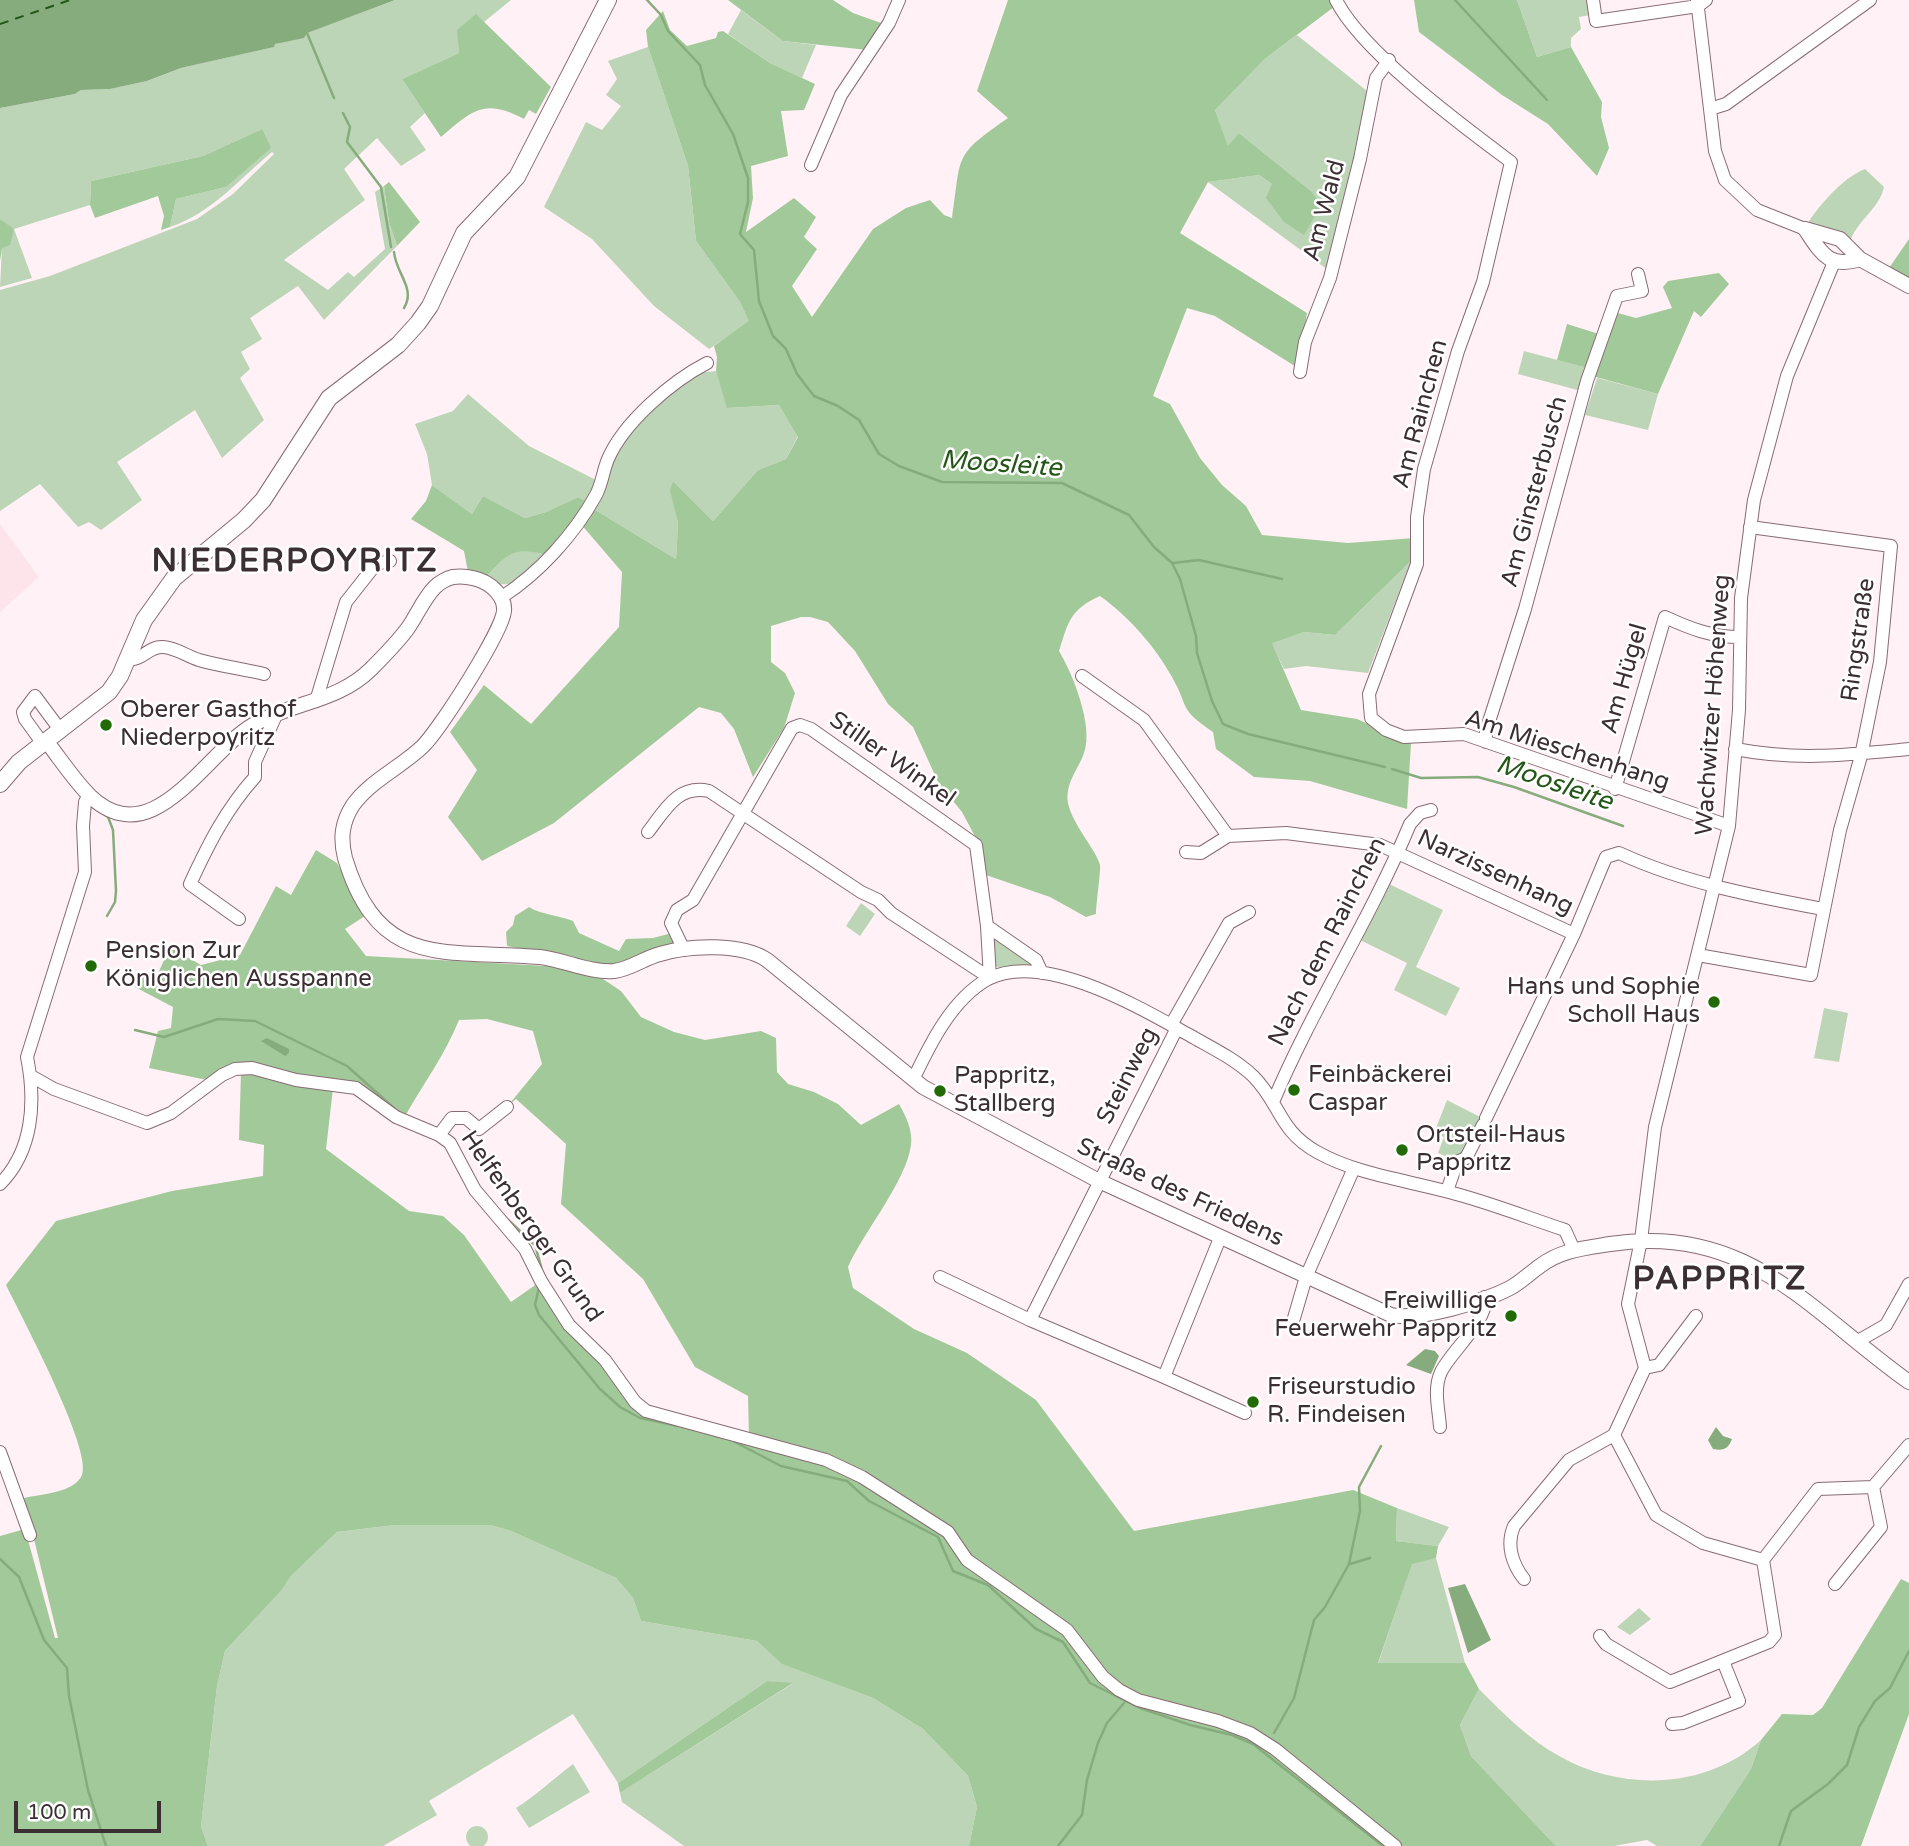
<!DOCTYPE html>
<html>
<head>
<meta charset="utf-8">
<style>
	body { margin:0 }
	#map { position:relative; width:1909px; height:1846px; overflow:hidden; background:#fff1f5; font-family:"Varela Round",sans-serif }
	canvas { display:block }
	.scale { position:absolute; left:14px; top:1801px; width:147px; height:32px; box-sizing:border-box; border:4px solid #3c2f33; border-top:0; padding-left:9px; font-size:21px; line-height:24px; white-space:nowrap; color:#3c2f33; -webkit-text-stroke:5px #fff; paint-order:stroke }
</style>
</head>
<body>
<div id="map">
<canvas width="1909" height="1846"></canvas>
<div class="scale">100 m</div>
</div>
<script>
const c = document.querySelector('canvas').getContext('2d');
c.lineJoin = 'round';
function fill(path, color) { c.fillStyle = color; c.fill(path, 'evenodd'); }
function stroke(path, color, width, dash) { c.strokeStyle = color; c.lineWidth = width; c.lineCap = dash ? 'butt' : 'round'; c.setLineDash(dash || []); c.stroke(path); }
function label(font, color, halo, rows, align = 'center') {
  c.font = font + ' "Varela Round",sans-serif'; c.lineWidth = 5; c.setLineDash([]); c.textBaseline = 'middle'; c.strokeStyle = halo; c.fillStyle = color; for (const [text, x, y, turn = 0] of rows) {
    c.save(); c.translate(x, y); c.rotate((+turn || 0) * Math.PI / 180); c.textAlign = isNaN(turn) ? turn : align; if (halo) c.strokeText(text, 0, 0); c.fillText(text, 0, 0); c.restore();
  }
}
fill(new Path2D(`
	M0 524 39 577 0 612Z`), '#fde4eb');
fill(new Path2D(`
	M395 0H511L484 22 476 15 458 30 459 53 402 79 425 113 410 127 426 150 401 166 377 138 344 169 365 200 284 260 328 290 348 272 354 277 385 249 375 192 384 186 389 222 397 246 324 320 298 286 250 318 262 339 241 352 250 369 240 378 264 420 222 458 195 410 117 462 142 500 101 530 89 522 78 527 40 484 0 511V290L50 276 197 219 233 194 274 154 272 152C239 179 212 213 170 227L176 199 226 187 262 129 203 156 91 181 90 205 14 229 32 278 0 287 2 248 14 230 0 219V108L75 94 81 90 110 89 147 81 181 68 273 47 275 44Z
	M1517 0H1588L1590 15 1579 17 1581 29 1571 38V47L1537 57Z
	M741 10 783 41 816 45 802 78 770 63 728 34Z
	M1297 35 1367 91 1362 131 1328 270 1208 182 1259 175 1272 184 1311 191 1239 133 1228 147 1215 110 1266 58Z
	M648 47 688 166 696 241 740 302 750 322 709 349 654 306 592 239 544 207 586 122 602 130 621 106 606 95 617 79 608 61Z
	M1865 169 1884 187C1879 209 1859 219 1851 239L1810 225 1809 221C1823 201 1843 178 1865 169Z
	M1524 351 1587 368 1581 391 1518 374Z
	M716 371 728 408 779 405 798 436 786 459 758 470 713 521 673 481 671 490 678 523 676 559 592 508 621 443 652 408 697 373Z
	M1597 378 1658 394 1648 430 1585 415Z
	M468 394 529 446 596 480 588 502 578 497 546 512 525 518 483 496 472 514 432 485 427 454 415 424 453 411Z
	M523 549 547 555C526 574 514 595 485 578L507 555Z
	M1411 561 1368 673 1306 666 1284 669 1271 642 1304 632 1335 635Z
	M1387 883 1443 910 1416 967 1460 988 1446 1016 1394 990 1407 963 1360 940Z
	M861 903 875 914 860 936 846 926Z
	M994 934 1025 954 1034 967 1001 969 994 965Z
	M1824 1008 1848 1013 1839 1062 1814 1058Z
	M1447 1100 1482 1118 1466 1151 1453 1159 1438 1153 1444 1137 1434 1133Z
	M1397 1508 1449 1527 1438 1546 1396 1541Z
	M395 1525H490L511 1531 616 1578 633 1598 641 1621 757 1641 783 1664 873 1698 923 1729 968 1776 977 1807 969 1846H684L622 1802 620 1793 792 1684 767 1681 618 1783 573 1714 429 1801 437 1815 383 1846H208L201 1826 217 1686 225 1651 281 1591 291 1576 337 1532Z
	M1436 1558 1465 1663 1378 1664 1412 1563Z
	M1639 1608 1651 1619 1630 1635 1617 1627Z
	M1479 1689C1504 1714 1529 1740 1561 1757 1624 1792 1707 1789 1761 1740L1751 1769 1700 1846H1657L1647 1840 1614 1846H1556L1471 1756 1460 1725Z
	M573 1764 590 1792 529 1828 516 1808C537 1795 553 1779 573 1764Z
	M466 1837a11 11 0 1 1 22 0a11 11 0 1 1-22 0Z`), '#bcd5b6');
fill(new Path2D(`
	M728 0H833L853 13 884 24 868 50 783 41Z
	M1008 0H1331L1334 7 1266 58 1215 110 1228 146 1239 133 1311 191 1321 205 1304 235 1284 222 1266 198 1272 184 1259 175 1208 182 1180 233 1307 313 1298 368 1215 316 1187 308 1153 396 1170 404 1200 458 1222 485 1246 506 1262 535 1348 543 1414 538 1411 561 1335 635 1304 632 1272 643 1301 710 1357 719 1411 743 1407 809 1310 781 1254 777 1216 749 1213 732C1178 708 1190 709 1172 677 1155 646 1128 616 1100 596 1070 610 1069 620 1059 651 1073 674 1094 727 1084 753 1078 770 1065 783 1068 803 1072 824 1097 851 1100 865 1101 870 1096 905 1096 914L1086 917 1050 897 986 875 978 842 962 812 939 784 913 727 888 704 855 651 828 622 810 617H801L771 626V662L785 673 795 693 784 728 753 777 734 729 721 713 699 707 554 823 482 861 448 817 477 770 450 732 484 685 531 724 619 627 622 572 580 523 592 508 676 559 678 523 670 490 673 481 713 521 758 470 786 459 798 437 779 405 727 408 716 371 717 357 714 346 749 321 740 302 696 241 688 166 648 47 646 30 663 11 670 30 687 46 716 38 718 32 723 31 770 63 815 84 804 110 781 111 788 156 751 166 753 198 746 232 794 198 816 217 804 237 817 249 792 286 812 317 873 229 906 208 930 200 944 215 952 218C962 154 952 157 1008 118L977 91Z
	M1414 0H1517L1537 57 1571 47 1602 102 1601 117 1609 148 1597 176 1548 124 1502 95 1419 32Z
	M476 14 551 87 536 114 529 110 524 119C484 98 473 110 441 137L402 79 459 53 457 30Z
	M262 129 271 148 226 187 176 199 170 227 161 230 164 216 158 196 95 218 90 205 91 181 203 156Z
	M389 182 420 222 397 246 389 222 384 186Z
	M0 219 14 229 10 245 2 248 0 261Z
	M1909 239V279L1889 268Z
	M1719 273 1729 284 1701 317 1694 311 1658 394 1592 376 1614 312 1636 318 1672 308 1663 287 1668 281Z
	M1567 324 1599 334 1587 368 1557 360Z
	M432 485 472 514 483 496 525 518 546 512 578 497 588 502 547 555C512 546 509 553 485 578L468 572 464 551 411 519 426 501Z
	M316 850 337 863 365 916 345 929 366 956 547 966 603 979 621 991 641 1017 674 1032 705 1040 761 1031 776 1038 777 1072 788 1084 814 1092 838 1104 861 1125 899 1104C906 1116 913 1131 911 1145 906 1182 864 1231 848 1267L853 1288 914 1329 967 1353 1036 1400 1134 1531 1353 1490 1397 1508 1396 1541 1438 1546 1436 1558 1412 1564 1378 1663H1465L1479 1689 1460 1725 1471 1756 1556 1846H969L977 1807 968 1776 923 1729 873 1698 782 1664 757 1641 641 1621 633 1598 616 1578 511 1531 490 1525H395L337 1532 291 1576 281 1591 225 1651 217 1686 201 1826 208 1846H0V1536L25 1529 55 1638H58L24 1498C41 1494 74 1493 82 1475 93 1450 20 1314 6 1285L56 1221 172 1191 263 1176 264 1145 239 1140 241 1072 207 1080 149 1068 158 1031 171 1028 173 1007 135 987 141 973 156 978 170 947 201 965 240 955 276 886 291 895ZM487 1019 533 1031 542 1064 507 1107 516 1099 566 1144 561 1204 643 1279 695 1367 748 1396 749 1438 635 1402 541 1281 511 1302 464 1235 443 1216 409 1211 326 1149 334 1080 404 1118C423 1084 445 1055 459 1020Z
	M529 907C542 915 558 915 573 921L579 933 619 951 626 939 653 938 672 933 678 945 615 965 587 963 507 946 506 932 513 925 515 916Z
	M1901 1579 1909 1583V1714L1861 1846H1700L1751 1769 1761 1740 1782 1714 1813 1715 1822 1708Z
	M767 1681 793 1683 620 1793 618 1783Z`), '#a2c999');
fill(new Path2D(`
	M0 0H395L307 33 304 38 275 44 274 47 181 68 147 81 110 89 81 90 75 94 0 108Z
	M267 1038 289 1049V1053L285 1056 261 1041Z
	M1425 1349 1435 1351 1439 1356 1431 1374 1406 1365Z
	M1716 1427 1723 1436 1732 1439C1728 1449 1724 1451 1713 1449L1708 1440Z
	M1465 1584 1491 1640 1468 1653 1448 1588Z`), '#86ac7d');
stroke(new Path2D(`
	M647 0 661 15 668 31 700 65 705 85 733 134 748 178V202L740 234 754 250 759 301 773 336 786 349 797 374 814 396 838 406 859 420 879 454 899 466 942 482 1062 483 1129 515 1154 547 1172 563 1180 579 1196 636 1197 653 1212 701 1223 724 1248 734 1385 767
	M1455 0 1547 100
	M307 33 334 98
	M343 113 350 127 347 142 381 187 391 247
	M394 252C396 274 416 288 404 308
	M1173 563 1199 560 1282 579
	M1392 769 1421 778 1478 777 1514 787 1623 826
	M89 805 108 817 113 830 116 891 115 902 107 916
	M135 1030 164 1037 218 1019 255 1021 347 1066 394 1108
	M505 1217 535 1245 542 1270
	M539 1287 535 1305 539 1315 600 1389 620 1407 640 1418 678 1426
	M731 1440 781 1466 847 1481 869 1501 938 1537 953 1571 988 1585 1036 1629 1063 1642 1090 1683 1140 1708 1190 1725 1232 1735 1253 1744 1383 1846
	M0 1559 19 1577 44 1640 67 1668 69 1696 88 1790 106 1846
	M1350 1564 1370 1558
	M1274 1733 1294 1698 1314 1620 1325 1607 1349 1564 1360 1511 1359 1487 1381 1446
	M1058 1846 1082 1815 1087 1780 1098 1743 1107 1723 1124 1703
	M1779 1846 1791 1811 1828 1784 1847 1765 1859 1727 1875 1701 1890 1688 1909 1651`), '#86ac7d', 2.5);
stroke(new Path2D(`
	M0 24 70 0`), '#245717', 2, [9, 7]);
const minor = new Path2D(`
	M1336 0C1362 52 1463 126 1511 162L1483 282 1458 351 1424 469 1417 517V564L1369 694 1371 718 1386 730 1404 737 1464 734 1729 826
	M1593 0 1596 21 1698 6 1706 0
	M1697 0 1715 151 1725 180 1757 210 1805 229
	M1710 109 1726 104 1870 0
	M811 165 841 95 889 23 899 0
	M1834 262 1787 376 1754 500 1741 598 1739 710 1729 826 1655 1127 1641 1240 1628 1304 1645 1368 1614 1435 1656 1515 1703 1543 1763 1560 1818 1489 1873 1487 1909 1445
	M1300 372 1305 342 1330 278 1360 159 1376 78 1389 60
	M502 597C539 573 574 535 596 495 602 484 603 471 608 459 624 422 672 381 707 363
	M128 659C143 661 148 646 163 647 177 648 186 656 199 660 220 666 243 669 264 674
	M1082 676 1144 720 1228 836
	M316 701 346 602 376 564 390 561
	M1486 742V731L1525 609 1587 381 1617 296 1642 291 1638 274
	M43 744 25 719 23 712 35 696 61 731
	M1735 749C1798 761 1847 755 1909 749
	M1615 789 1665 617C1691 629 1712 637 1740 637
	M648 832C665 810 678 784 709 791L861 892 878 900 891 913 990 978
	M1186 852 1201 853 1228 836 1286 833 1380 845 1574 934
	M239 919 190 884C208 845 226 809 255 777V762L277 713
	M987 926 990 978
	M684 950 671 923 677 910 693 900 792 728 800 725 811 729 976 845 987 926 1036 960 1042 973
	M1698 955 1811 975 1840 830 1861 756 1880 662 1891 546 1750 527
	M1171 1025 1229 923 1249 912
	M31 1076 54 1089 147 1123 171 1113 222 1075 235 1069 252 1068 296 1080 356 1088 396 1117 439 1135 450 1143 475 1190 525 1249 541 1281 569 1325 605 1360 635 1402 646 1411 826 1460 862 1477 948 1532 967 1560 1067 1630 1103 1677 1119 1690 1138 1700 1218 1721 1250 1733 1275 1749 1395 1846
	M913 1080C930 1044 952 999 988 979 1044 950 1142 1009 1191 1036 1212 1048 1235 1059 1253 1076 1281 1104 1278 1130 1317 1152 1356 1174 1405 1180 1449 1192 1488 1202 1526 1217 1565 1230L1574 1250
	M1273 1102C1313 1007 1370 920 1410 824L1420 813 1431 810
	M1486 1118 1574 934 1606 857 1619 853C1684 883 1754 896 1823 909
	M439 1135 452 1118H466L479 1129 507 1107
	M0 1184C33 1151 36 1102 27 1057L85 872 83 826 85 802 89 795
	M1447 1191 1457 1162 1466 1158 1483 1125
	M940 1277 1030 1320 1164 1377 1220 1238
	M1294 1318 1306 1277 1354 1168
	M1030 1320 1177 1028
	M1858 1341 1886 1325 1909 1284
	M1645 1368 1659 1365 1696 1316
	M1164 1377 1245 1413
	M1440 1427C1439 1410 1433 1389 1441 1372 1451 1351 1489 1320 1485 1297
	M0 1452 30 1535
	M1524 1579C1512 1564 1506 1544 1514 1526L1569 1460 1614 1435
	M1835 1584 1881 1527 1873 1487
	M1600 1636 1606 1644 1670 1682 1769 1642 1775 1635 1763 1560
	M1672 1724 1683 1723 1739 1701 1723 1661`);
const tertiary = new Path2D(`
	M1805 229 1840 239 1860 259 1909 286
	M1805 229C1821 253 1829 269 1860 259
	M47 742C61 760 74 780 90 796 153 856 205 753 253 725 292 702 338 702 371 669 384 656 397 643 408 628 417 615 424 598 435 587 439 583 447 578 453 577 466 575 482 579 492 587 500 594 505 601 504 611 502 632 439 731 422 747 401 767 370 781 353 805 342 822 340 838 345 858 379 971 446 949 540 957 565 960 589 973 614 971 631 969 644 958 660 954 689 945 742 943 767 960L923 1087 1099 1181 1391 1315C1419 1321 1485 1301 1510 1288 1521 1282 1530 1273 1540 1266 1561 1250 1585 1248 1610 1244 1748 1223 1809 1311 1909 1382`);
const secondary = new Path2D(`
	M0 784 19 762 109 692 120 676 144 620 174 578 244 520 263 500 329 398 398 345 418 323 430 306 464 233 517 177 608 0`);
stroke(minor, '#886b73', 14);
stroke(tertiary, '#886b73', 16);
stroke(secondary, '#886b73', 18);
stroke(minor, '#fff', 12);
stroke(tertiary, '#fff', 14);
stroke(secondary, '#fff', 16);
for (const [x, y, r, color] of [
	[106,725,7,"#216a06"],
	[91,966,7,"#216a06"],
	[1714,1002,7,"#216a06"],
	[1294,1090,7,"#216a06"],
	[940,1091,7,"#216a06"],
	[1402,1150,7,"#216a06"],
	[1511,1316,7,"#216a06"],
	[1253,1402,7,"#216a06"]
]) { const dot = new Path2D(); dot.arc(x, y, r, 0, 2 * Math.PI); c.fillStyle = color; c.fill(dot); stroke(dot, '#fff', 2.5); }
label('24px', '#3c2f33', '#fff', [
	["Am Wald",1325,211,-75],
	["Am Rainchen",1421,414,-75],
	["Am Ginsterbusch",1535,492,-75],
	["Ringstraße",1859,640,-82],
	["Am Hügel",1625,679,-74],
	["Wachwitzer Höhenweg",1714,705,-86],
	["Am Mieschenhang",1567,751,18],
	["Stiller Winkel",892,760,35],
	["Narzissenhang",1495,873,25],
	["Nach dem Rainchen",1328,942,-63],
	["Steinweg",1128,1076,-63],
	["Straße des Friedens",1180,1193,25],
	["Helfenberger Grund",531,1227,55]
]);
label('24px', '#3c2f33', '#fff', [
	["Oberer Gasthof",120,711],
	["Niederpoyritz",120,739],
	["Pension Zur",105,952],
	["Königlichen Ausspanne",105,980],
	["Hans und Sophie",1700,988,"right"],
	["Scholl Haus",1700,1016,"right"],
	["Feinbäckerei",1308,1076],
	["Caspar",1308,1104],
	["Pappritz,",954,1077],
	["Stallberg",954,1105],
	["Ortsteil-Haus",1416,1136],
	["Pappritz",1416,1164],
	["Freiwillige",1497,1302,"right"],
	["Feuerwehr Pappritz",1497,1330,"right"],
	["Friseurstudio",1267,1388],
	["R. Findeisen",1267,1416]
], 'left');
label('italic 26px', '#245717', '#fff', [
	["Moosleite",1001,465,4],
	["Moosleite",1554,784,19]
]);
c.letterSpacing = '2px';
label('bold 32px', '#3c2f33', '#fff', [
	["NIEDERPOYRITZ",295,563],
	["PAPPRITZ",1720,1281]
]);
c.letterSpacing = '0px';
</script>
</body>
</html>
